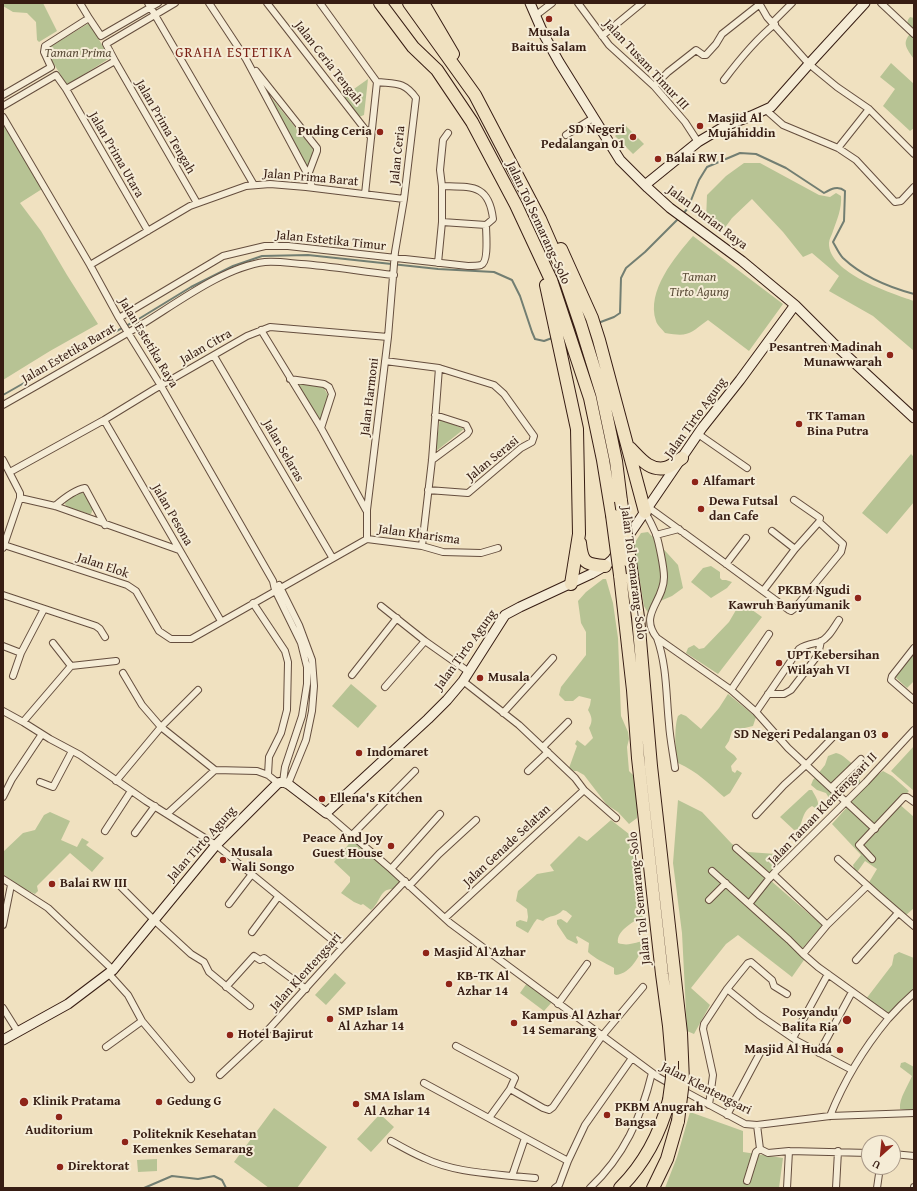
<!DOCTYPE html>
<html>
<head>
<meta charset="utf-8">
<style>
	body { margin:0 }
	#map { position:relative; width:917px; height:1191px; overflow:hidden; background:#f0e1c0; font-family:"Gentium Book Plus",serif }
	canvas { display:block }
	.frame { position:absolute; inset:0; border:4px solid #371d13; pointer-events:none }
	.north { position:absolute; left:861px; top:1135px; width:40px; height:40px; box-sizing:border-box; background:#f5ecd6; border:1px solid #a99988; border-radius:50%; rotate:207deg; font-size:11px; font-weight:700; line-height:16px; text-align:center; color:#371d13 }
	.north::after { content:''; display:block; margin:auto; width:14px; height:18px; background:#8f2418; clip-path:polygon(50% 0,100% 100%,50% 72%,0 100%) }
</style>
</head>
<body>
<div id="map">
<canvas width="917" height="1191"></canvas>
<div class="frame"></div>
<div class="north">U</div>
</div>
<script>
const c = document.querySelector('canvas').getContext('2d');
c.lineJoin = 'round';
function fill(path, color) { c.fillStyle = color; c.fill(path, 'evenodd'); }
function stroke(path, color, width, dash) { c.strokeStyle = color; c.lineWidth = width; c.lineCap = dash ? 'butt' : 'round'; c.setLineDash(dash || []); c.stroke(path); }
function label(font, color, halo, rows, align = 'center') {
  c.font = font + ' "Gentium Book Plus",serif'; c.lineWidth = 4; c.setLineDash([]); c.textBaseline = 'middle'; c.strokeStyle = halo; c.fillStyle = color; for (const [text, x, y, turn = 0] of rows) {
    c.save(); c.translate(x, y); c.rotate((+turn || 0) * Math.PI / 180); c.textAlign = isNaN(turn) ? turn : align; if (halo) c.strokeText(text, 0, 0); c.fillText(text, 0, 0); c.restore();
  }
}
fill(new Path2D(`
	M3 3H43L57 31 39 42 37 40 36 22 27 13 13 12 3 6Z
	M910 17 914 18V59C907 49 901 43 911 33 908 27 905 22 910 17Z
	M89 23 110 58 67 85 45 50Z
	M891 63 914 84V128L910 131 883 106 895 89 880 77Z
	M368 79 364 115 359 117 344 96Z
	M261 85 313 149 310 166H306Z
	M3 123 42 189 20 203 41 231 67 275 98 324 50 351 3 380Z
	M626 126 644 144 633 154 615 136Z
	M744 163H760L819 195 830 197 836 193 841 196C842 208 837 220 833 231 832 235 829 239 829 243 828 273 891 293 914 301V351L873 316 829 291 839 276 812 253 803 257 783 232 752 199 732 218 721 233 706 220 707 195 726 176Z
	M693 236 783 304 749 351 708 320C689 334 689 337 665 333 662 329 657 325 656 321 646 291 675 257 693 236Z
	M294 381 322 385 328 395 321 427Z
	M440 419 464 429 435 452Z
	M911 454 914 457V502L887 534 862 513Z
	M81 492C87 495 91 503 93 509L91 514H89L67 507 65 504 66 500Z
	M648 532 678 565 683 588 672 596 658 602 648 613 644 606 634 544 641 533Z
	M711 566 720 572V578L722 580H726L732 582 727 588 711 598 691 582 703 568Z
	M603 579H606L613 603 618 638 621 716 628 732 629 739 627 747 629 771 633 775 637 805V818L629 824 618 812 607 805 584 775 577 771H574L569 768 577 746 575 744 577 740 585 746 593 738 589 728C593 721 592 717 588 710L590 705 591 699 579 696 573 701H565L559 695 561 687 586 655V632L581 623 578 601 586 592Z
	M742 606 748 607 762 617 718 674 686 653 688 648 694 645 699 649 704 648 729 622 736 610Z
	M914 652V681L907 688 894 676Z
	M351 684 377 706 358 728 332 706Z
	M728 694 756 717 753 726 732 731 729 741 725 747C728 752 734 753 737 759L731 766 732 771 735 773 737 770 742 773 730 793 724 797C708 783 698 772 678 763 675 753 674 727 678 716L681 714 686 716 701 729 719 708Z
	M914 746V791L891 771Z
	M836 753C843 754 848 761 854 765L850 770 859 778 861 784 846 788 835 798H829L826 793 817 790 811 785 813 780 825 765 828 756Z
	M883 771 892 776 909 791 898 803 914 817V908L905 916 868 884 877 869 865 861 858 871H855L853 865 861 855 832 824 873 778Z
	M809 790H812C815 796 819 800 818 807L815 808 812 806C803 811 803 819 799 829L794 830 780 817Z
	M678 800 702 812 732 844 748 852 776 854 785 861 770 880 823 926 799 952 804 960 792 977 738 935 726 944 691 988 710 1005 694 1034 687 1031 682 933 673 863Z
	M50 812 70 821 61 840 77 847 82 838 89 842 86 845 104 858 92 872 70 853 37 886 38 891 35 894 22 888 3 874V852L23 833 35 830 44 815Z
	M611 820 638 841 636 866 644 906 645 915C635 921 616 930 618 943 630 947 636 941 647 941L646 944C638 956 632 973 616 975L614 974V968C605 963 594 958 588 952L589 943 577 936 576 937 578 942 577 944 567 939 557 924V920L561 919 567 923 572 916 566 911 563 910C556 918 550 914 543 921L537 919 534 923 528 933 516 926V922L520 920 527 922 528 917 527 909 516 901 518 891 537 874 554 871 550 865 579 836 587 841Z
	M353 839 399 878V883L393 889C380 888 380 903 371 910L363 904 361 905 354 902 341 893 350 882V877L334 862Z
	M899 952 914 958V991L888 1019 866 999 892 965 894 955Z
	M335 973 346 983 326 1005 315 995Z
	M527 983 552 1002 544 1011 520 993Z
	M905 1062 914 1067V1111L900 1109C899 1098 908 1086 912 1076L900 1067 901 1063Z
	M274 1108 327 1147 297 1188H269L234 1162Z
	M690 1112 743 1131V1152L783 1158 779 1188H665L677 1157Z
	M380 1114 394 1127 371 1152 357 1139Z
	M157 1159V1171L138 1172 137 1160Z`), '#b7c394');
stroke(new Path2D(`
	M682 215 688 208 699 180 707 167 740 153 756 154 786 168 824 193C831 189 838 185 845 191L844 221 833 242C836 247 839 254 843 258 862 276 888 287 914 294
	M598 323 614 317 620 313 621 278 626 268 645 252 679 218
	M3 395 80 351 137 320 191 287 233 266 262 256 308 255 438 269 494 272 512 280 520 296 532 332 535 339 544 341 552 338
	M144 1188 172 1176 198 1179 214 1176 222 1180 226 1188`), '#727e72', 2);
const minor = new Path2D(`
	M80 3 89 18
	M148 3 254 185
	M209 3 246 59 308 175 312 187
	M267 3 371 137
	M320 3 377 82 365 194
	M578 3 609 45 654 86 685 122 698 142
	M759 3 767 17 809 64 837 87 869 109
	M881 3 914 34
	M535 16 552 3
	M773 22 792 3
	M602 36 642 3
	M115 61 197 203
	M256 71 317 148V151L308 175
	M724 80C739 60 755 40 775 24
	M654 86 668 72 696 50 703 55H706L716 44 722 34 760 4
	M66 89 148 231
	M3 95 51 67 44 52 45 46 89 18 101 36 158 3
	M3 106 56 75 66 89 115 61 106 44 175 3
	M766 110 783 125 838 148 856 160 895 202 901 201 914 187
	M3 117 90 265 119 318 161 386 273 581 275 590 301 643 307 667V684L302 716 285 767 283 782
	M566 135 593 118
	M838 148 869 109 914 154
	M442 186C472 187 489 184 493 219L486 225 442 222V186L440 170 443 140 448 133
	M438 263 442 222
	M90 265 190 206 246 186 270 184 306 187 404 199
	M119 318 223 256 265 246H288L468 266C472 266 477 266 481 265 489 262 486 234 486 225
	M261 330 321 428 366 510
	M214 356 332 557
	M385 361 439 368 494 385 504 394 534 436 532 442 521 448 468 493 428 490
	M290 379 324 384 329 387 332 394 321 428
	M3 405C47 380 92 354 136 328 173 306 223 267 265 262 277 261 289 263 301 264 332 266 363 272 394 275
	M104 420 221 621
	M698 434 747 468
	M3 460 20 493V498L3 548
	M432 460 467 434 469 431 466 425 435 415
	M10 472 104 420 153 390 247 336 270 327 388 337
	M20 498 55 506 179 550
	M794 500 820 518 819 522
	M55 506C63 499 74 490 85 488L105 525
	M648 507 681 531
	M645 512C649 519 653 527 656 534 659 543 664 568 664 577 664 602 638 614 657 638L731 690 756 712 788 748 875 829
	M772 531 795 549
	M684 533 789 610 791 611 795 608 841 552 843 544 819 522 795 549 763 591
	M656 535 679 529
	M367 539V510L388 337 395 252 404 199 416 98C404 81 395 84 377 82
	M4 545 127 585 136 591 159 631 171 639H191L367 539 422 546 443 552 481 553 498 548
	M422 546 432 460 439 368
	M726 564 746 538
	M279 585 299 625 312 660 314 686 312 711 306 740 288 784
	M3 595 96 626 100 629 105 637
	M253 603 285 651 288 662 287 710 281 733 269 757 268 775
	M381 606 425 641 469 672
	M657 638C667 666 666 695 669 724 670 739 673 753 675 768
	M53 643 71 666
	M3 646 21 653
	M914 648 892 676 891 680 914 700
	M123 673 142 705 161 727 215 770 257 771 268 775 278 783
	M352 675 397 618
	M13 676 21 653 44 609
	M463 681 519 725 575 778 584 790 616 818
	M385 687 425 641
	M731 690 769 634
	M768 694H784L791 690 818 655 821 641
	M3 711 23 722 50 739 80 755 146 801 216 845 342 948
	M756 712 799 649C806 644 812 644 820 642 829 638 834 627 839 620
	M503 713 553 658
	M23 722 71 666 116 661
	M543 747 568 722
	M528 771 548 752
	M116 781 161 727 198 690
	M40 782 53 787 72 751
	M831 788 861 759
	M3 797 12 779 42 734
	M326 813 391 869 450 923 658 1077 672 1085
	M167 814 215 770
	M756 815 784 785 807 764 832 738
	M105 831 131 791
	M135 833 155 806
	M352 835 415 771
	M736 848 770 878
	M838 859 878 895 914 926
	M872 859 859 845 904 797H907L914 802
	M391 869 440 814
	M712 871 789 940 803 954
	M3 879 48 908 113 970
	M409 886 439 854 476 820
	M121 887 154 920 191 954 204 962 209 972 250 1006
	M709 900 726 883
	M229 904 252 874
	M749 904 772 875
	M445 918 584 790
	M3 925 11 885
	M827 925 867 886
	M252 932 278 897
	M856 960 898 913
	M109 974 128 995 142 1021 191 1079
	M226 987 254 956 260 960 264 958 306 989
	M727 989 759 1015 797 1041 852 1070
	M558 1004 587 964
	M3 1008 18 1032
	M889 1018 818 967 803 954 827 925 773 874 866 782 914 730
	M793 1038 828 974
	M456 1046 514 1077 515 1078 510 1089
	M106 1047 142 1021
	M819 1053 852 992
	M220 1075 268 1030 342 948 405 881
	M424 1083 568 1161
	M682 1090 745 1124 757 1125 830 1116 914 1113
	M709 1105 713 1075 703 1029 704 1024 727 989 748 963 751 962 772 980 774 986 787 994
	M727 1115 760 1053
	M830 1116C844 1081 864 1048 888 1019 896 1010 905 1001 914 993
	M489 1118 510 1089 543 1108 549 1110 553 1107 602 1036 643 987
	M757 1125 760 1149 768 1153 789 1151 869 1153
	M391 1141C402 1147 412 1153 424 1158 451 1171 482 1173 512 1176L525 1138
	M893 1154 914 1156
	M512 1176 535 1178
	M747 1181 756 1152 760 1149
	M555 1188 559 1185 568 1161 585 1125 632 1058
	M590 1188C624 1156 641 1118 652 1073
	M787 1188 789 1151
	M836 1188 838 1151
	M877 1188 880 1167
	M914 1188V1187`);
const secondary = new Path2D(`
	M530 3 544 35 559 62 620 160 648 188 670 208 742 261 795 305 832 342 914 418
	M645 185 698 142 725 126 751 116 771 107 809 64 865 3
	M3 1040 68 1004 113 970 216 845 278 783 283 782 288 784 326 813 428 719 447 700 463 681 505 615 520 607 591 574 605 566 612 560 702 428 740 380 795 305`);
const motorway = new Path2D(`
	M380 3 413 47 437 70 472 122 516 205 551 280 590 398 603 460 612 515
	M409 3 475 95 540 219 561 267 581 326 602 394 616 461 621 501
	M423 3 453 54
	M561 249 592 318 599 340 645 512
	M546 285 577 429 579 534 571 584
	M630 448C640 458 649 471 665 468 671 467 677 461 682 458
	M580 543C582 562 585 565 605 566
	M630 562 638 617 651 766 681 1033 683 1081
	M620 575 633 690 638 758 662 974 669 1026 672 1061
	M620 1188C645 1163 660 1134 669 1100
	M653 1188 667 1159 678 1121`);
stroke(minor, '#654e3e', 8);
stroke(secondary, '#371d13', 11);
stroke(motorway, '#371d13', 14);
stroke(minor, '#f5ecd6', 6);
stroke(secondary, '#f5ecd6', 9);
stroke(motorway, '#f0e1c0', 12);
const motorwayBridge = new Path2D(`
	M621 501 630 562
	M612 515 620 575
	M669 1100 672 1078V1061
	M678 1121 683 1081`);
stroke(motorwayBridge, '#371d13', 14, []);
stroke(motorwayBridge, '#f0e1c0', 12);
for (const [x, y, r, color] of [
	[549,19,4,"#8f2418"],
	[700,126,4,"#8f2418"],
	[380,132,4,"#8f2418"],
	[633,137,4,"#8f2418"],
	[658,159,4,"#8f2418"],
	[890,355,4,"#8f2418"],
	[799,424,4,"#8f2418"],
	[695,482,4,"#8f2418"],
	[701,509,4,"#8f2418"],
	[858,598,4,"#8f2418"],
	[779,663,4,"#8f2418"],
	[480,678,4,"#8f2418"],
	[885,735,4,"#8f2418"],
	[359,753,4,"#8f2418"],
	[322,799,4,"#8f2418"],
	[391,846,4,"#8f2418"],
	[223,860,4,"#8f2418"],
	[52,884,4,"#8f2418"],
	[426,953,4,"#8f2418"],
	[449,984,4,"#8f2418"],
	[330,1019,4,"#8f2418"],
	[847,1020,5,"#8f2418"],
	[514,1023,4,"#8f2418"],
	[230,1035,4,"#8f2418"],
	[840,1050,4,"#8f2418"],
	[24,1102,5,"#8f2418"],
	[159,1102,4,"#8f2418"],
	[356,1104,4,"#8f2418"],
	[607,1115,4,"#8f2418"],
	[59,1117,4,"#8f2418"],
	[125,1142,4,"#8f2418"],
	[60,1167,4,"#8f2418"]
]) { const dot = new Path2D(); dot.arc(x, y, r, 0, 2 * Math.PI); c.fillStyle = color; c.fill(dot); stroke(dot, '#f5ecd6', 1.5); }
label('bold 13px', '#371d13', '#f5ecd6', [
	["Musala",549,33,"center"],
	["Baitus Salam",549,48,"center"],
	["Masjid Al",708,119],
	["Mujahiddin",708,134],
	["SD Negeri",625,130,"right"],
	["Pedalangan 01",625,145,"right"],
	["Puding Ceria",372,132,"right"],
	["Balai RW I",666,159],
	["Pesantren Madinah",882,348,"right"],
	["Munawwarah",882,363,"right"],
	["TK Taman",807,417],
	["Bina Putra",807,432],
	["Alfamart",703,482],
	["Dewa Futsal",709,502],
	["dan Cafe",709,517],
	["PKBM Ngudi",850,591,"right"],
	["Kawruh Banyumanik",850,606,"right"],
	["UPT Kebersihan",787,656],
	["Wilayah VI",787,671],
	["Musala",488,678],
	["SD Negeri Pedalangan 03",877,735,"right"],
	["Indomaret",367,753],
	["Ellena's Kitchen",330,799],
	["Peace And Joy",383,839,"right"],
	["Guest House",383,854,"right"],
	["Musala",231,853],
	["Wali Songo",231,868],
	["Balai RW III",60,884],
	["Masjid Al Azhar",434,953],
	["KB-TK Al",457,977],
	["Azhar 14",457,992],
	["SMP Islam",338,1012],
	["Al Azhar 14",338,1027],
	["Posyandu",838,1013,"right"],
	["Balita Ria",838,1028,"right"],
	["Kampus Al Azhar",522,1016],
	["14 Semarang",522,1031],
	["Hotel Bajirut",238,1035],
	["Masjid Al Huda",832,1050,"right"],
	["SMA Islam",364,1097],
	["Al Azhar 14",364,1112],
	["Klinik Pratama",33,1102],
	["Gedung G",167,1102],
	["PKBM Anugrah",615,1108],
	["Bangsa",615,1123],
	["Auditorium",59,1131,"center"],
	["Politeknik Kesehatan",133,1135],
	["Kemenkes Semarang",133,1150],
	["Direktorat",68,1167]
], 'left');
label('italic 13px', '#5d4f3a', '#f5ecd6', [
	["Taman Prima",78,54],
	["Taman",699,278],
	["Tirto Agung",699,293]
]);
label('13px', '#371d13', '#f5ecd6', [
	["Jalan Ceria Tengah",328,63,52],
	["Jalan Tusam Timur III",646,65,47],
	["Jalan Prima Tengah",165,127,60],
	["Jalan Prima Utara",116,155,60],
	["Jalan Ceria",398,155,-84],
	["Jalan Prima Barat",311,178,5],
	["Jalan Durian Raya",707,218,37],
	["Jalan Tol Semarang–Solo",538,223,65],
	["Jalan Estetika Timur",331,241,6],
	["Jalan Estetika Raya",148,343,59],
	["Jalan Citra",206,347,-30],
	["Jalan Estetika Barat",69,354,-30],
	["Jalan Harmoni",370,397,-83],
	["Jalan Tirto Agung",696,418,-54],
	["Jalan Selaras",283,451,60],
	["Jalan Serasi",493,459,-39],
	["Jalan Pesona",172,515,60],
	["Jalan Kharisma",419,535,8],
	["Jalan Elok",103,566,19],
	["Jalan Tol Semarang–Solo",633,573,83],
	["Jalan Tirto Agung",466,650,-54],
	["Jalan Taman Klentengsari II",823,809,-46],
	["Jalan Tirto Agung",202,844,-48],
	["Jalan Genade Selatan",507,846,-43],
	["Jalan Tol Semarang–Solo",640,898,-96],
	["Jalan Klentengsari",306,972,-48],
	["Jalan Klentengsari",706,1089,27]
]);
c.letterSpacing = '1px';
label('14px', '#7a1f14', '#f5ecd6', [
	["GRAHA ESTETIKA",234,53]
]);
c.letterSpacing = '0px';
</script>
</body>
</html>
